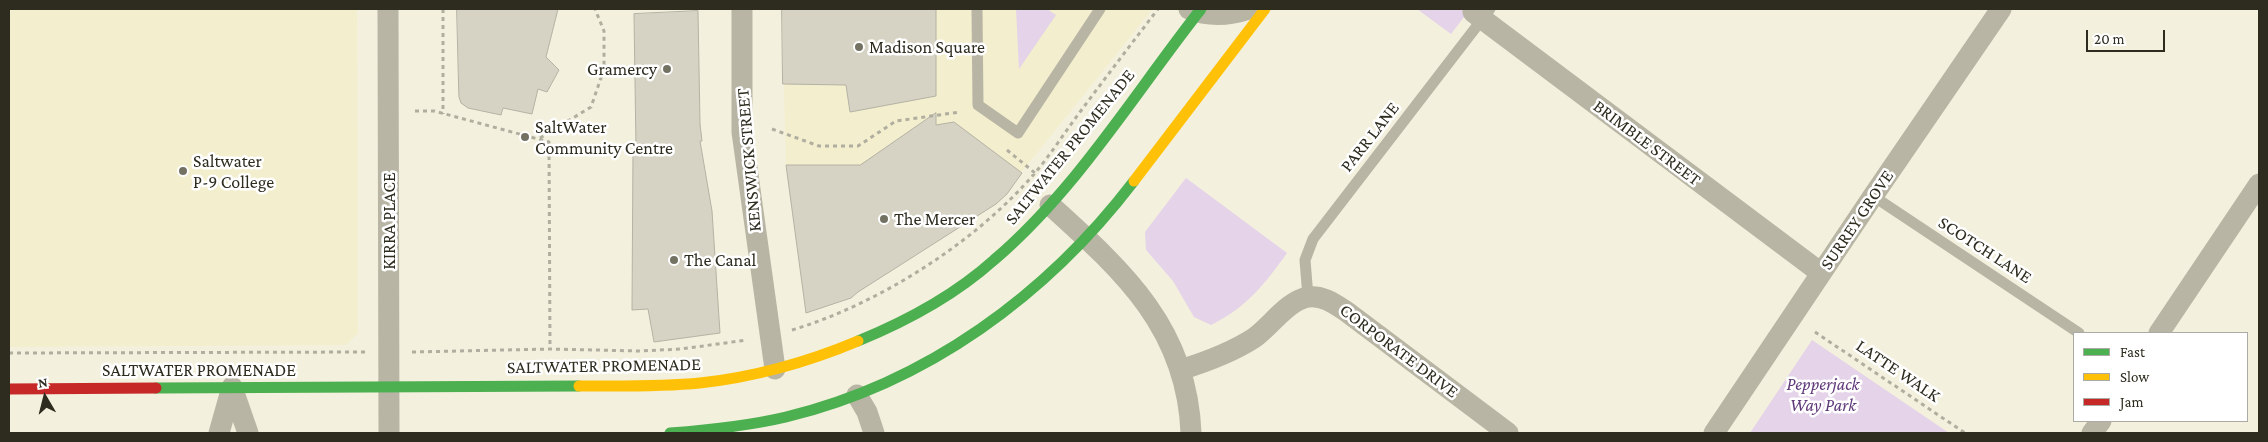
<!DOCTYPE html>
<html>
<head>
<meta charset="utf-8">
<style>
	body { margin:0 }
	#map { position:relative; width:2268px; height:442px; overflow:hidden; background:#f3f0dd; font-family:"Crimson Pro",serif }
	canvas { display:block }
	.frame { position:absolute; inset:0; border:10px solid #2e2c1f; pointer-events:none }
	.legend { position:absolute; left:2073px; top:332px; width:175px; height:90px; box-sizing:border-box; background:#fff; border:1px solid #ababa5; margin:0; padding:6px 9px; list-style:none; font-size:15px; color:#2e2c1f }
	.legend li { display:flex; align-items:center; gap:10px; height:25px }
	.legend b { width:25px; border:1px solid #ababa5 }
	.north { position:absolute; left:20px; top:372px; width:50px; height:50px; -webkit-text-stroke:4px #fff; paint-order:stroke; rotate:352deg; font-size:14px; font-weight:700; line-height:20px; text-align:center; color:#2e2c1f }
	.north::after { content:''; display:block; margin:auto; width:18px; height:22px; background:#2e2c1f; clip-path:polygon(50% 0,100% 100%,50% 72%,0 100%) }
	.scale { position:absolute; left:2086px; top:30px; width:79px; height:22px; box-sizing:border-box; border:2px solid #2e2c1f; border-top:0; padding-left:6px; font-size:15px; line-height:18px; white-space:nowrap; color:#2e2c1f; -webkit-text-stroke:4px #fff; paint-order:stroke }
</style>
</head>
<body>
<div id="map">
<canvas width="2268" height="442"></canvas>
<div class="frame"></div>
<ul class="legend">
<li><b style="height:6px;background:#4caf50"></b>Fast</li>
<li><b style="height:6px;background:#ffc107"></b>Slow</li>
<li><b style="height:6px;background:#c62828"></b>Jam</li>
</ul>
<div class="north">N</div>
<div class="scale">20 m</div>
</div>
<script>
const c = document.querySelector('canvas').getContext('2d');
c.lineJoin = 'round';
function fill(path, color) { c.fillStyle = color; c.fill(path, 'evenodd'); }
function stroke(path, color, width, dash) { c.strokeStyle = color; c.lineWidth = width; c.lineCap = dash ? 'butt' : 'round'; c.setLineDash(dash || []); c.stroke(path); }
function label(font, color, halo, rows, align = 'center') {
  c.font = font + ' "Crimson Pro",serif'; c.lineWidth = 5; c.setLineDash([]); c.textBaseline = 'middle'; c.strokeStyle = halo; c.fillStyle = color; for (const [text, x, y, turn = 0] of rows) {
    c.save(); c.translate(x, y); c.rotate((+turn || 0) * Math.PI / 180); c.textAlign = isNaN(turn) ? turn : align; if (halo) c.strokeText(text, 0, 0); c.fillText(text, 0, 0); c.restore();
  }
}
fill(new Path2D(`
	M9 9H357L358 333 346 345 9 347Z
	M782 9H1148L1151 11 996 204 976 217 973 214 846 287 806 313 786 165Z`), '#f3eece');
fill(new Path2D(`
	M1016 9H1047L1056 15 1019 69Z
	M1417 9H1470L1451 34Z
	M1186 178 1287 253C1264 285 1247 307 1211 325L1194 317 1173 281 1146 250 1145 232Z
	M1812 340 1949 433H1750Z`), '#e5d3e9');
const building = new Path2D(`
	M457 9H558L546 57 559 70 547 92 538 89 532 114 503 108 501 115 468 108 461 103 459 97Z
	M782 9H936V96L850 112 846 85 783 84Z
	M698 11 700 124 702 141H700L712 211 720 333 654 342 648 309 632 310 633 148H636L634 14Z
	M936 113V125L954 122 1022 173 1007 194 996 204 858 292 851 298 806 313 786 165H860Z`);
fill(building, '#d6d3c4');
stroke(building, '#b4b2a4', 1);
stroke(new Path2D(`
	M443 9V114
	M415 111H434L549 142 550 349
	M772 129 819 146H858L896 121 960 112
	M540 138 591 107 604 69V31L595 9
	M1007 150 1035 173
	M792 330C879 304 976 242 1035 173 1051 154 1065 132 1080 112 1106 77 1132 43 1158 9
	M1815 332 1965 433
	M412 352 550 349 640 351 681 349 747 340
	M9 353 366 352`), '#b0ae9f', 3, [4, 4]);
stroke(new Path2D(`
	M977 9 978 105 1018 133 1100 9
	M1873 196 2079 333
	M1308 297 1305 260 1313 239 1490 9`), '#b8b5a5', 11);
stroke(new Path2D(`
	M388 9 389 433
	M742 9V132L775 369
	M1189 9C1209 17 1228 16 1249 9
	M1473 12 1821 273
	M1050 205C1123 271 1187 328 1191 433
	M2159 333 2259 184
	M1180 370C1206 362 1231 353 1254 338 1271 326 1287 301 1308 297 1323 295 1335 304 1347 312L1508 433
	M232 387 248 433
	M857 395 867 412 874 433
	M219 433 232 387
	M1714 433 1873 196 2001 9
	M2092 433 2101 421`), '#b8b5a5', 21);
stroke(new Path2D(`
	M858 341C907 321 955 295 994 260 1077 189 1134 94 1201 9
	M156 388 579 386
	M670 433C709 430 748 426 786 417 927 383 1047 295 1134 181`), '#4caf50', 11);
stroke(new Path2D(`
	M1134 181 1265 9
	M579 386C619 386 660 387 700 383 755 377 808 362 858 341`), '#ffc107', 11);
stroke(new Path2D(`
	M9 389 156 388`), '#c62828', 11);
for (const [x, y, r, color] of [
	[859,47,5,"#737162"],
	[667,69,5,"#737162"],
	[525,137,5,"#737162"],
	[183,171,5,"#737162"],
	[884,219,5,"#737162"],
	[674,260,5,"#737162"]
]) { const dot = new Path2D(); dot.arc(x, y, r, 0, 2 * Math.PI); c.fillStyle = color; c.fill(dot); stroke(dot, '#fff', 2); }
label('18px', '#2e2c1f', '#fff', [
	["Madison Square",869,47],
	["Gramercy",657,69,"right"],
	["SaltWater",535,127],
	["Community Centre",535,148],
	["Saltwater",193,161],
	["P-9 College",193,182],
	["The Mercer",894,219],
	["The Canal",684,260]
], 'left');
label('18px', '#2e2c1f', '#fff', [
	["PARR LANE",1370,137,-52],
	["BRIMBLE STREET",1647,143,37],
	["SALTWATER PROMENADE",1070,147,-51],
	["KENSWICK STREET",749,160,-95],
	["SURREY GROVE",1857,220,-56],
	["KIRRA PLACE",389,221,-90],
	["SCOTCH LANE",1985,250,33],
	["CORPORATE DRIVE",1399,351,37],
	["SALTWATER PROMENADE",604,366,-1],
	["SALTWATER PROMENADE",199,370],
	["LATTE WALK",1898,371,34]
]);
label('italic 18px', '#5f3979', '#fff', [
	["Pepperjack",1823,384],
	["Way Park",1823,405]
]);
</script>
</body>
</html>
